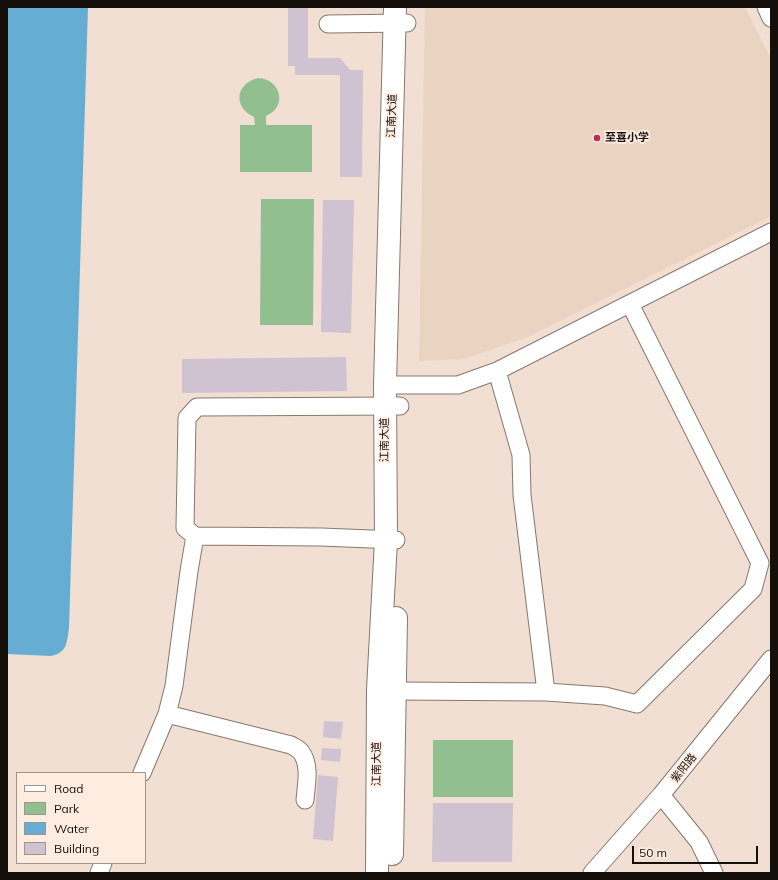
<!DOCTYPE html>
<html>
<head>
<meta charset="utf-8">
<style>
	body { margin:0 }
	#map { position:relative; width:778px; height:880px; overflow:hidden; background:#f1dfd3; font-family:Mulish,sans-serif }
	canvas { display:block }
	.frame { position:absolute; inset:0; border:8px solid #150f0b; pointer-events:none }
	.legend { position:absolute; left:16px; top:772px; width:130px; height:92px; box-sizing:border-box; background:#feece0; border:1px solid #a1948b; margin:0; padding:5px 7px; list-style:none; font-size:12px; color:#150f0b }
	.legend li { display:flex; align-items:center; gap:8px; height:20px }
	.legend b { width:20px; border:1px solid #a1948b }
	.scale { position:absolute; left:632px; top:846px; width:126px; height:18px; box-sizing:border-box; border:2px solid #150f0b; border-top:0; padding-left:5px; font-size:12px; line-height:14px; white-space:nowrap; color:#150f0b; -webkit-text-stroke:3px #feece0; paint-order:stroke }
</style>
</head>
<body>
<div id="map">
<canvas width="778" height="880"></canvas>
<div class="frame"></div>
<ul class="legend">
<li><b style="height:5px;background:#fff"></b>Road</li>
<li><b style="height:11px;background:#92bf8f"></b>Park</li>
<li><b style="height:11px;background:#65add2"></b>Water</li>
<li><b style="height:11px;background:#cfc2d1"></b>Building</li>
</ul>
<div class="scale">50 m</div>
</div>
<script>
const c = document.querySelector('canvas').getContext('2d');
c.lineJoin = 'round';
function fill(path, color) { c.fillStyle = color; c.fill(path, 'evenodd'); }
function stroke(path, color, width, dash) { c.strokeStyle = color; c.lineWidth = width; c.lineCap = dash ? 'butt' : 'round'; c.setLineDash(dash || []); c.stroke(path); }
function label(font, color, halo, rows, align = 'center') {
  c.font = font + ' Mulish,"Noto Sans SC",sans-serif'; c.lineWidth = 3.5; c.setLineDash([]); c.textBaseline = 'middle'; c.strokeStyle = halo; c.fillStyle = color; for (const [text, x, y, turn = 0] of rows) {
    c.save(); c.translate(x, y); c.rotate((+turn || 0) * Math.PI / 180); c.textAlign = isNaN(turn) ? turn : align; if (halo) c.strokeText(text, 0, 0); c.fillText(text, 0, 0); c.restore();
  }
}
fill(new Path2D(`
	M425 7H745L771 59V216L528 337 464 359 419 361Z`), '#ebd3c2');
fill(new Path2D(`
	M258 78C281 79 288 107 266 116V125H312V172H240V125H255L254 117C233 107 235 84 258 78Z
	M261 199H314L313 325H260Z
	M433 740H513V797H433Z`), '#92bf8f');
fill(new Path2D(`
	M7 7H88L69 628C67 642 67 653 51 656L7 654Z`), '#65add2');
fill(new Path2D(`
	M288 7H308V58H340L350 70H363L362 177H340V75H295V66H288Z
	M323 200H354L351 333 321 332Z
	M346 357 347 391 182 393V359Z
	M324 721 343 722 341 739 323 737Z
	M322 748 341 749 340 762 321 760Z
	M318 775 338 777 333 841 313 839Z
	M433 803H513L512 862H432Z`), '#cfc2d1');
const minor = new Path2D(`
	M766 7 771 18
	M328 24 407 23
	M497 371 521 455 522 495 546 692
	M385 385H458L497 371 771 232
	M396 540 321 537 195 536 185 528 187 418 197 407 400 406
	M395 691 546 692 605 696 637 704 753 589 760 563 630 304
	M167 714 291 745C294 747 299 749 301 752 311 765 306 786 305 800
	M142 773 167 714 174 686 189 571 195 536
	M661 795 699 842 714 873
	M99 873 103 863
	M592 873 661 795 771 659`);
const major = new Path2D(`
	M392 854 396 618
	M377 873 378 690 386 540 385 385 395 7`);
stroke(minor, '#87786d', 19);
stroke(major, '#87786d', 24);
stroke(minor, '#fff', 17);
stroke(major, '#fff', 22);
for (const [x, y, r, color] of [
	[597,138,4,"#bd2c4f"]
]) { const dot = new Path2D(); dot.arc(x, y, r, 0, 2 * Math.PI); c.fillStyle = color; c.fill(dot); stroke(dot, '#feece0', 1.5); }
label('11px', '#150f0b', '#feece0', [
	["江南大道",392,116,-88],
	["江南大道",385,440,-90],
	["江南大道",377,764,-90],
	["紫阳路",684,768,-51]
]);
label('bold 11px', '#150f0b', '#feece0', [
	["至喜小学",605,138]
], 'left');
</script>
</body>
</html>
